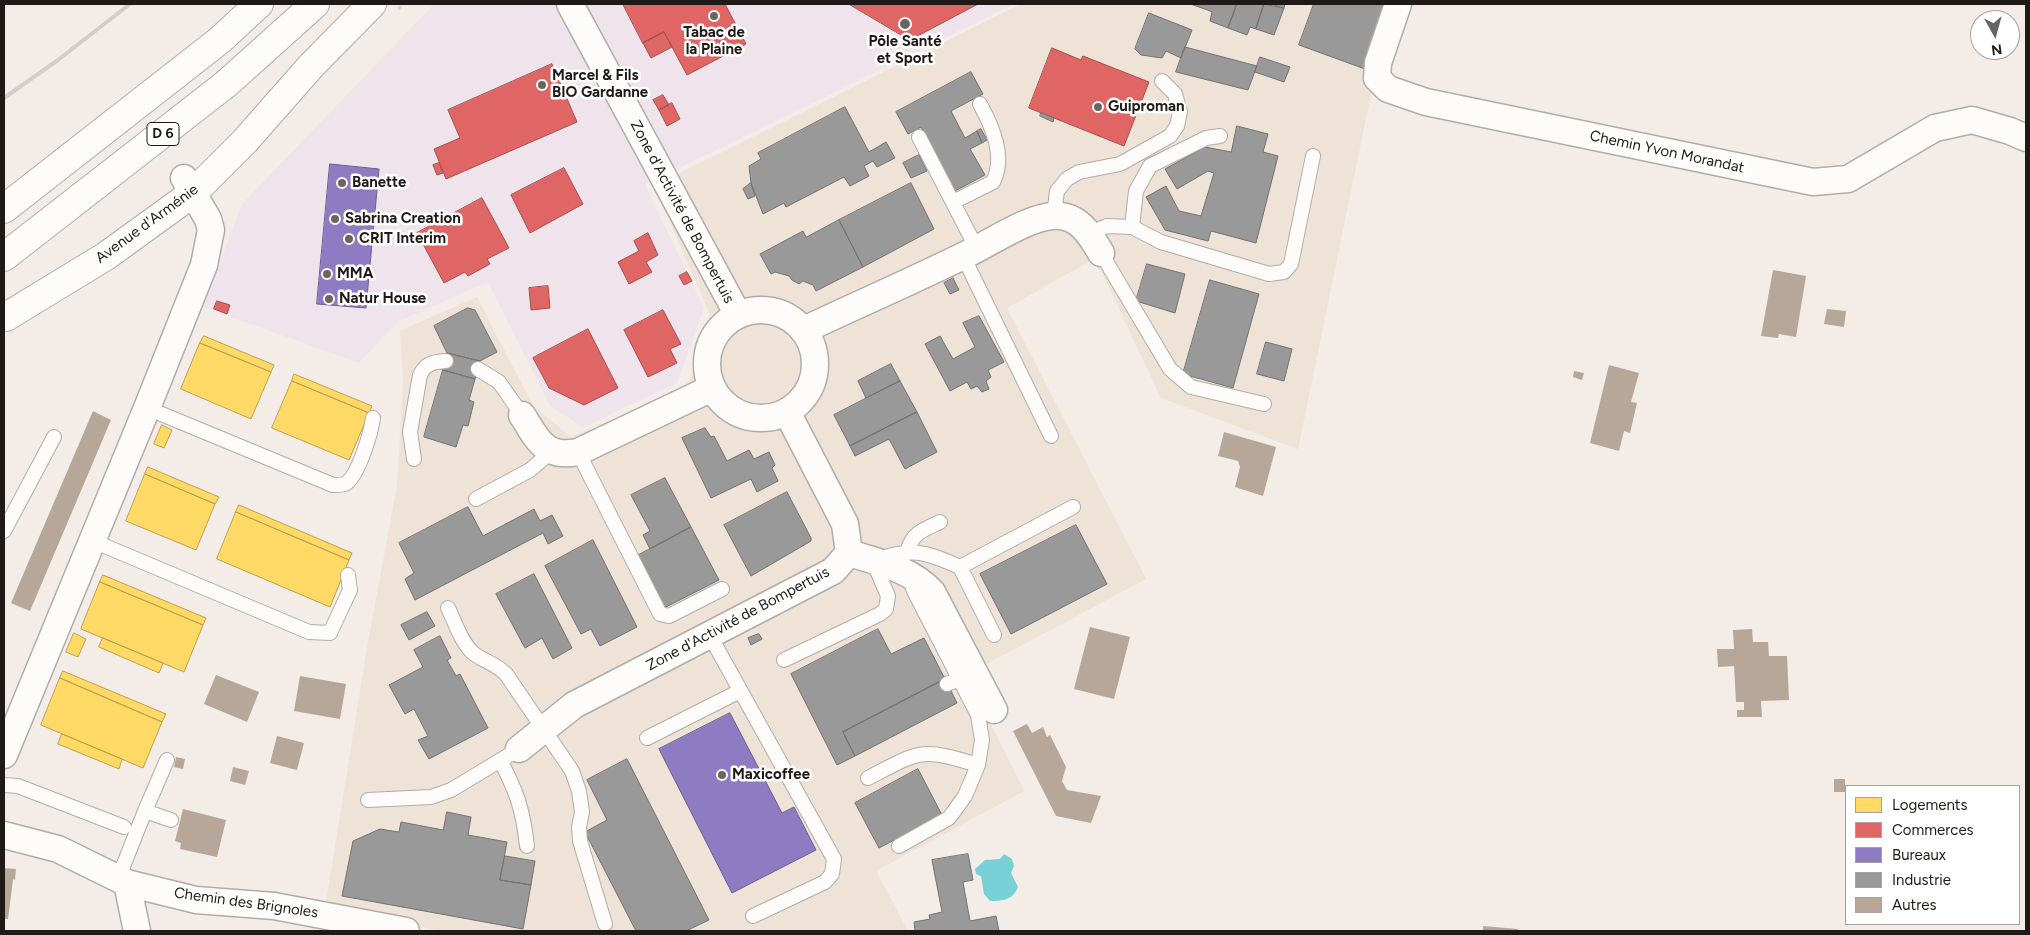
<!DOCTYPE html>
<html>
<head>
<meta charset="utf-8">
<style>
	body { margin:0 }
	#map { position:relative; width:2030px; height:935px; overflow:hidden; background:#f3ece7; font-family:Figtree,sans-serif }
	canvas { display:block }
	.frame { position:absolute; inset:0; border:5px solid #1f1a17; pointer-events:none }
	.legend { position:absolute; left:1845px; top:785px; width:175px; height:140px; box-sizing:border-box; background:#fff; border:1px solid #a5a3a2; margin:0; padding:6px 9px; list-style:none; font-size:15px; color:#1f1a17 }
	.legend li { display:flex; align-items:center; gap:10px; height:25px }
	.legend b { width:25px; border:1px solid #a5a3a2 }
	.north { position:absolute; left:1970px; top:10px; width:50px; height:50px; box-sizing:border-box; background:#fff; border:1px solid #a5a3a2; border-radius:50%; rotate:173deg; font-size:14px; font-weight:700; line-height:20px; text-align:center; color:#1f1a17 }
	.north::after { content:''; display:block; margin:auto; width:18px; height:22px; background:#696460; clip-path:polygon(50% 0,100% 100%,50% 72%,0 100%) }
</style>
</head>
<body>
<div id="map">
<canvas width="2030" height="935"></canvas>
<div class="frame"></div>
<ul class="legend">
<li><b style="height:14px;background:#ffd966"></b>Logements</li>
<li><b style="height:14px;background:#e06666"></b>Commerces</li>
<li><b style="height:14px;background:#8e7cc3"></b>Bureaux</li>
<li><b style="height:14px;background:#999"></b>Industrie</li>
<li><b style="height:14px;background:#b7a799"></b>Autres</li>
</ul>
<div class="north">N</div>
</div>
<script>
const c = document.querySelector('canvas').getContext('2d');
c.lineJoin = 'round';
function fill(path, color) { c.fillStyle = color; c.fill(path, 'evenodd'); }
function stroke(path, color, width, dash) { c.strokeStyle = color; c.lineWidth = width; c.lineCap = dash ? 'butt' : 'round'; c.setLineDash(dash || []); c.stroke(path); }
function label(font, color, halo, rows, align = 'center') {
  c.font = font + ' Figtree,sans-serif'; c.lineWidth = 5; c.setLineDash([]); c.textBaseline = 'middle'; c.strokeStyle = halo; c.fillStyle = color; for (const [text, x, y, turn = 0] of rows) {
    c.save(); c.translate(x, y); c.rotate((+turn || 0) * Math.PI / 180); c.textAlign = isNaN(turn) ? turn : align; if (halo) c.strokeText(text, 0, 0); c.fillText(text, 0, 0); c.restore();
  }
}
fill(new Path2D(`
	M434 4H1014L645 185 704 308 677 383 583 427 550 406 488 282 397 322 359 363 203 307 242 204Z`), '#f0e4ec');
fill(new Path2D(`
	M1021 4H1410L1370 99 1298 449 1161 398 1095 258 1007 308 1146 579 966 675 1024 791 876 871 908 931H443L325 909 367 648 397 486 403 380 400 331 477 297 533 406 571 437 687 388 710 314 654 186Z`), '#efe2d7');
fill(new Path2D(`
	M1004 854 1012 859 1014 866 1011 873 1018 887C1013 900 1003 901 990 901L984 894 981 876 976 874 975 869 985 860 1000 859Z`), '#77d1d6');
const homes = new Path2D(`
	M204 336 274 365 271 372 200 343Z
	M200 343 271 372 251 419 181 389Z
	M294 374 372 406 369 413 292 381Z
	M292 381 369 413 349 460 272 428Z
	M162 425 172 430 164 448 154 444Z
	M148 467 219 497 215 504 145 474Z
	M145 474 215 504 196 550 126 521Z
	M239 505 352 553 349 560 236 512Z
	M236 512 349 560 330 607 217 559Z
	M103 575 206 618 203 625 100 582Z
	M100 582 203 625 184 672 81 629Z
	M74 633 86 639 78 657 66 652Z
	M103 638 163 663 159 673 99 647Z
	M63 671 166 714 162 722 60 678Z
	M60 678 162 722 143 768 41 725Z
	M62 734 122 759 119 769 58 744Z`);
fill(homes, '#ffd966');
stroke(homes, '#bca04e', 1);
const shops = new Path2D(`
	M623 4H725L746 44 687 75 664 32 643 43Z
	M849 4H978L910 40Z
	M664 32 672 47 651 58 643 43Z
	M1052 48 1081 60 1083 56 1149 82 1124 146 1029 108Z
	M552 64 577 122 446 179 434 149 460 138 448 110Z
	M663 95 669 105 659 110 653 100Z
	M672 103 680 119 667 126 659 110Z
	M439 163 443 173 437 175 433 165Z
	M564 168 583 204 530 233 511 195Z
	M482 198 509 248 487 259 490 264 468 276 465 272 444 283 417 233Z
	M648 233 658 255 646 262 652 272 629 284 618 262 639 251 634 241Z
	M687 272 692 281 684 285 679 276Z
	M548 286 550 308 531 310 529 288Z
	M217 301 230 305 227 314 214 309Z
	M663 310 681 344 670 349 677 363 648 377 624 330Z
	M588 329 618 388 584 405 549 388 533 358Z`);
fill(shops, '#e06666');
stroke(shops, '#a64f4e', 1);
const offices = new Path2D(`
	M330 164 379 169 366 308 317 304Z
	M730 713 782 813 794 807 816 850 732 893 659 749Z`);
fill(offices, '#8e7cc3');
stroke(offices, '#6d5f8f', 1);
const industry = new Path2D(`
	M1191 4H1237L1228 28 1210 21 1212 12Z
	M1237 4H1264L1256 29 1250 27 1247 35 1228 28Z
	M1264 4 1284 8 1274 35 1256 29Z
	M1272 4H1285L1284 8Z
	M1314 4H1389L1365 69 1299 45Z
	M1149 13 1192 30 1181 58 1166 51 1162 58 1141 55 1135 49Z
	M1185 47 1257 66 1248 90 1176 72Z
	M1260 57 1290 67 1284 82 1255 72Z
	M971 72 983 94 951 111 965 138 977 131 982 143 970 149 985 175 955 191 921 127 908 134 896 112Z
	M845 107 869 152 886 142 895 158 877 167 873 161 864 166 869 176 850 186 844 177 786 207 784 203 763 214 751 183 749 166 761 159 758 153Z
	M1041 113 1054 118 1053 122 1040 116Z
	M1237 126 1268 134 1263 152 1278 156 1256 243 1211 231 1208 241 1165 230 1146 197 1166 186 1179 211 1201 216 1214 173 1208 171 1177 189 1165 169 1205 147 1231 152Z
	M981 129 987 140 982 143 977 131Z
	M919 155 927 171 911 178 903 163Z
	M751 183 755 196 748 199 743 189Z
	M911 183 934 229 863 267 839 220Z
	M839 220 863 267 816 291 813 285 803 281 799 284 792 280 789 276 775 272 771 274 760 254 803 231 806 237Z
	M1147 264 1185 274 1175 313 1136 301Z
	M953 278 959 290 950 294 944 283Z
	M1210 280 1259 294 1233 388 1183 374Z
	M468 308 475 310 497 352 480 361 447 353 434 326Z
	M979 316 1004 362 988 370 991 377 986 381 989 389 982 392 977 386 971 389 967 382 950 391 925 344 940 336 953 359 975 347 963 323Z
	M1266 342 1292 349 1284 381 1257 374Z
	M447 353 480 361 475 379 443 370Z
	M891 364 900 381 866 398 858 381Z
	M443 370 475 379 469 400 474 402 468 426 463 425 456 447 424 437Z
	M900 381 917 412 850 446 834 415Z
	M917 412 937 452 905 469 889 439 855 456 850 446Z
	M705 428 711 437 714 436 727 461 749 450 754 459 769 452 775 465 772 468 778 481 757 492 751 479 711 498 682 438Z
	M665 478 691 527 650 549 643 535 650 531 631 495Z
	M787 492 811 538V541L751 576 724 525Z
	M468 507 483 536 534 509 540 521 552 515 563 536 548 544 543 533 415 600 405 579 414 573 399 543Z
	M1076 525 1107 584 1011 634 980 574Z
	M691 527 719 580 664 608 637 556Z
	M593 540 637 627 600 646 591 629 581 634 545 566Z
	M534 574 572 648 553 659 542 638 525 648 496 594Z
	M427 612 435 626 409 640 401 625Z
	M878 629 891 654 924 638 945 679 843 732 855 756 837 765 791 674Z
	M759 634 762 639 751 645 748 638Z
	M440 636 451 658 447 660 456 676 460 674 488 728 429 759 418 740 428 736 414 709 405 714 389 685 423 667 414 650Z
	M945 679 957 703 855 756 843 732Z
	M627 759 709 920 686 931H636L585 832 607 820 587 780Z
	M918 769 942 815 879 848 855 803Z
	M447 812 471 817 468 835 507 842 500 880 531 885 523 929 342 896 353 841 380 829 399 832 401 822 443 830Z
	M968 854 973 880 963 882 970 921 996 916 999 931H915L914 922 930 919 929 915 942 912 932 860Z
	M505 856 535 861 531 885 500 880Z`);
fill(industry, '#999');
stroke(industry, '#747372', 1);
fill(new Path2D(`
	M1773 270 1806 276 1796 337 1779 334 1778 338 1761 336Z
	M1827 309 1846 311 1844 327 1824 324Z
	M1609 365 1639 373 1631 402 1637 403 1630 433 1624 431 1619 451 1590 443Z
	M1574 371 1584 373 1582 380 1573 377Z
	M93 411 111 420 30 611 11 603Z
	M1224 432 1276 447 1263 496 1235 487 1240 467 1238 461 1218 456Z
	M1090 627 1130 637 1114 699 1074 689Z
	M1752 629 1753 642H1768L1769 656H1787L1789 700 1761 701 1762 717H1737V710H1744V702H1736L1734 666 1718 667 1717 649H1734L1733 630Z
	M216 675 259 692 247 722 204 704Z
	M300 676 346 684 340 719 294 711Z
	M1027 724 1032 733 1043 727 1047 737 1050 735 1066 767 1062 781 1067 790 1101 796 1091 823 1056 816 1013 731Z
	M277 736 304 743 297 770 270 763Z
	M176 757 185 759 183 769 174 767Z
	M233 767 249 771 245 785 230 781Z
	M1834 779H1845V792H1834Z
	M183 809 226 820 217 857 180 849 181 843 175 841Z
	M4 868 16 869 15 880 13 879 8 919H4Z
	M1483 926 1518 929V931H1483Z`), '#b7a799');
const service = new Path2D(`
	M919 137 977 249
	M953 202 993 182C1006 157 992 126 980 104
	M1054 215 1057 191 1067 179 1079 172 1120 164 1170 136 1177 126 1180 112 1175 94 1162 81
	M1132 227 1136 191 1150 166 1206 138 1220 136
	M1090 233 1107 226 1132 227 1161 242 1269 274 1284 272 1291 264 1313 156
	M1101 253 1170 369 1191 387 1264 404
	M963 256 1051 436
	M478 369 499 382 522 415
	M147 408 333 485C337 485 342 485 345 484 358 477 371 433 373 418
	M578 452 660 614 669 616 722 589
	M414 459 410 432 420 375C426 363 433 362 446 361
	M476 499 530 470 551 452
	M4 531 54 437
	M93 541 309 632 330 633 350 590 348 575
	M907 552C913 532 923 530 940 522
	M960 567 994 635
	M448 608C455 622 461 642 473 653 483 661 495 663 506 674L572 771 579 791 582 812 579 827 580 841 605 924
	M709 634 834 859 832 874 825 882 753 916
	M784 660 880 614 886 609 888 596 873 561C911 547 924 551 960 567L1073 507
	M947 684 959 679
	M647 738 740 691
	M500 760C517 792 523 810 527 846
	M868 778C920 751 920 747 978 765
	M4 785 18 786 124 827
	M368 800 431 797 451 790 519 749
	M145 811 167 760
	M899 846 949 818 965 796 978 765 982 740 978 715 914 591 910 579
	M118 879 145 811 171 820`);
const minor = new Path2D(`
	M570 4 738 315
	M1398 4 1378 63 1377 78 1388 89 1426 102 1813 182 1848 179 1935 128 1972 120 2010 131 2026 138
	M707 364a54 54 0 1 1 108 0a54 54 0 1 1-108 0Z
	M804 330C857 305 910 282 963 256 987 245 1028 217 1053 216 1078 214 1090 234 1101 253
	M522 415C537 439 545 459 578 452L712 388
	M849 553C878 562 911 569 932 592L994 710
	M519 749 574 705 833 571 849 553 845 524 787 412
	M4 755 147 408 204 265 211 230 208 219 184 178
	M4 835 58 849 127 883 196 900 274 906 406 931
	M127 883 137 931`);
const tertiary = new Path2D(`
	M6 317 106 256 193 193 245 141 311 66 372 4`);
const trunk = new Path2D(`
	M4 209 220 40 259 4
	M4 257 226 84 315 4`);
stroke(service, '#b1aca8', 16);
stroke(minor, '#b1aca8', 29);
stroke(tertiary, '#b1aca8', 30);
stroke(trunk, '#b1aca8', 30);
stroke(new Path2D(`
	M398 9 404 4`), '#d5d3d2', 3, [4, 4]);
stroke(service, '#fdfcfb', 14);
stroke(minor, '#fdfcfb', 26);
stroke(tertiary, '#fdfcfb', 28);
stroke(trunk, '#fdfcfb', 28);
stroke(new Path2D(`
	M4 98 58 60 130 4`), '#d1cfce', 4);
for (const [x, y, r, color] of [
	[714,16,5,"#696460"],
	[905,24,6,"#696460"],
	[542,85,5,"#696460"],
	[1098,107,5,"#696460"],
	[342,183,5,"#696460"],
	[335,219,5,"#696460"],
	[349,239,5,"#696460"],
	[327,274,5,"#696460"],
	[329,299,5,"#696460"],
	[722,775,5,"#696460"]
]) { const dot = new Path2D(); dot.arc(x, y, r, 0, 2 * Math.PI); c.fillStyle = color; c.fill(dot); stroke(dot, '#fff', 2); }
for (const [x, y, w] of [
	[163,134,32]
]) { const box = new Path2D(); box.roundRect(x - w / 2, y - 11.5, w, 23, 4); c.fillStyle = '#fff'; c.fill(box); stroke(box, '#1f1a17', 1); }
label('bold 14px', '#1f1a17', null, [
	["D 6",163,134]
]);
label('bold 15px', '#1f1a17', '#fff', [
	["Tabac de",714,33,"center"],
	["la Plaine",714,50,"center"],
	["Pôle Santé",905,42,"center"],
	["et Sport",905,59,"center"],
	["Marcel & Fils",552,76],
	["BIO Gardanne",552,93],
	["Guiproman",1108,107],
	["Banette",352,183],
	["Sabrina Creation",345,219],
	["CRIT Interim",359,239],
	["MMA",337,274],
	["Natur House",339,299],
	["Maxicoffee",732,775]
], 'left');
label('15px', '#1f1a17', '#fff', [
	["Chemin Yvon Morandat",1667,152,12],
	["Zone d'Activité de Bompertuis",682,212,62],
	["Avenue d'Arménie",147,224,-36],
	["Zone d'Activité de Bompertuis",738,619,-28],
	["Chemin des Brignoles",246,903,8]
]);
</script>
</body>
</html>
